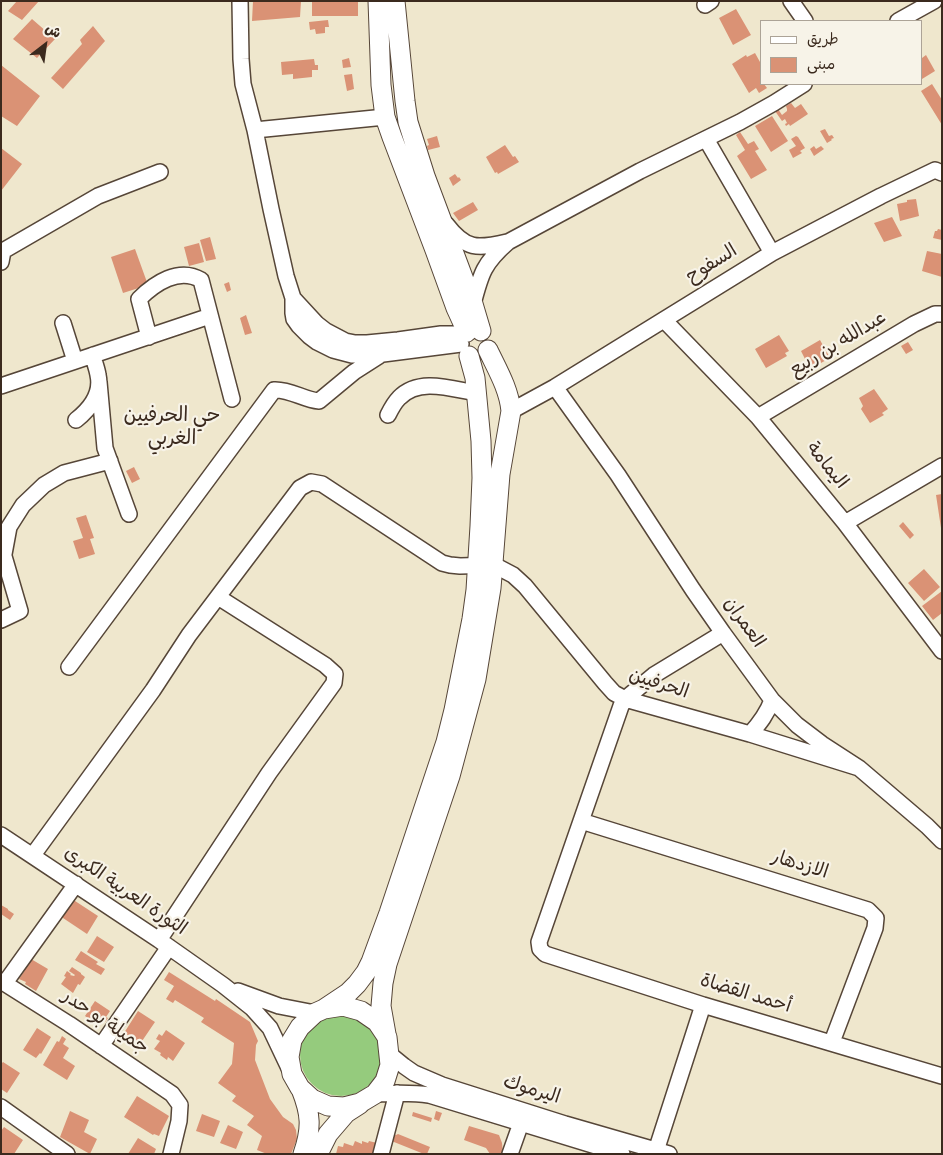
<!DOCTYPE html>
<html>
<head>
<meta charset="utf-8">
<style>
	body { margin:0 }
	#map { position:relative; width:943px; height:1155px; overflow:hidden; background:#efe7cd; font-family:Dekko,"Playpen Sans Arabic",sans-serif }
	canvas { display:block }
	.frame { position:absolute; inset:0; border:2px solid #3b2a1e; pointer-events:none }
	.legend { position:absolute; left:760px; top:20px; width:162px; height:65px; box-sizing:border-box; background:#f7f3e8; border:1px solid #aca397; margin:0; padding:6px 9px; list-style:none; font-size:15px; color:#3b2a1e }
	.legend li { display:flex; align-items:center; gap:10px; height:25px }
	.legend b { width:25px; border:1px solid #aca397 }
	.north { position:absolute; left:20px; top:20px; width:50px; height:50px; -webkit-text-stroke:4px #f7f3e8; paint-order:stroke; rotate:30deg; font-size:14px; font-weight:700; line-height:20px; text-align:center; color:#3b2a1e }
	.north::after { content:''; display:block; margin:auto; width:18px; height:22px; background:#3b2a1e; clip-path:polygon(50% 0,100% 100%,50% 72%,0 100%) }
</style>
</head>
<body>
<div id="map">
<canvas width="943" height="1155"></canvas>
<div class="frame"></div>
<ul class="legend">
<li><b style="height:6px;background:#fff"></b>طريق</li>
<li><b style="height:14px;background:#da9275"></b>مبنى</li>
</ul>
<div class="north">ش</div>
</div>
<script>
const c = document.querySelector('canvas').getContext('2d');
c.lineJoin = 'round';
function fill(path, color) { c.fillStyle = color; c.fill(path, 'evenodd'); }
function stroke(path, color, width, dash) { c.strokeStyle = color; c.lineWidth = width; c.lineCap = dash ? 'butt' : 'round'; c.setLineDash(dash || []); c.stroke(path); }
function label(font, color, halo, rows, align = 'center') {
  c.font = font + ' Dekko,"Playpen Sans Arabic",sans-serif'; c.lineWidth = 4.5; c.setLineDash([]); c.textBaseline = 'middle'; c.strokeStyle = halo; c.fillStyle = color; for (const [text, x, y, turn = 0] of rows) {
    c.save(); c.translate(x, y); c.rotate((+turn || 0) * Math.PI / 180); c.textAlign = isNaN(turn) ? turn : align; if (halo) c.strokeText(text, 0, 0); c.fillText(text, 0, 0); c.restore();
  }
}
fill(new Path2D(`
	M300 1055a41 41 0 1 1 82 0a41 41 0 1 1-82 0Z`), '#95cb7d');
fill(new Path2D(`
	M17 1H39L22 20 8 11Z
	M253 1H301L300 17 252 21Z
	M312 1H358V16H312Z
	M736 9 751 35 733 45 719 18Z
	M32 19 55 39 37 58 13 39Z
	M328 20 329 27H325V33L316 34 315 29 310 30 309 22Z
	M93 26 105 41 63 89 51 78 82 44 80 40Z
	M755 53 760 62 762 61V84H764L767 88 759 93 756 88 749 93 732 64 746 55 747 57Z
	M926 55 935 71 922 79V58Z
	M349 58 351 67 343 68 342 60Z
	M314 59 315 65H318V70H312V77L293 79V74L282 75 281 62Z
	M1 65 40 96 17 126 1 116Z
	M352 74 354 89 347 91 344 75Z
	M932 84 942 100V125L921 91Z
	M791 103 795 108 801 104 808 114 790 126 789 124 786 126 785 124 787 123 785 119 782 121 775 111 778 109 782 115 787 111V109L786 106Z
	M772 116 788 141 771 152 755 126Z
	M825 129 829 136 832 135 834 138 831 139 832 140 827 143 820 131Z
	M740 132 748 144 754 141 759 149 755 151 767 170 751 179 737 156 745 150 736 135Z
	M437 136 440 147 428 150 427 146 429 145 427 139Z
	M796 136 798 137 805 148 800 151 802 153 793 158 789 150 796 146 791 139Z
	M505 145 513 157 515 156 519 162 498 174 497 172 495 173 486 157Z
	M814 146 816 149 821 146 824 149 814 156 810 149Z
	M1 148 22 164 1 191Z
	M455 174 458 178 459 177 461 180 453 186 449 178Z
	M916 199 919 216 900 221 897 204 907 202V200Z
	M473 202 478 210 459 221 453 213Z
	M892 217 902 236 884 242 874 223Z
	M938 229 942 230V240L933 238 935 231H937Z
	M210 237 216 259 206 261 200 240Z
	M199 243 204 262 189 266 184 247Z
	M135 249 148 285 123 293 111 257Z
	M927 251 942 254V277L922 271Z
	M229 282 231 290 227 292 224 284Z
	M246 315 252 333 245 335 240 318Z
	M779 335 789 351 785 353 787 356 766 368 755 349Z
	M820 340 830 358 810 369 801 351Z
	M908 342 913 350 906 354 901 346Z
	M874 389 888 409 882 413 884 415 870 423 861 409 863 406 859 398Z
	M134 467 140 479 132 483 126 471Z
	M942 494V528H941L936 495Z
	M86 515 94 538 90 539 95 554 79 559 73 541 83 538 76 518Z
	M903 522 914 535 910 539 899 526Z
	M924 569 940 587 924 601 908 583Z
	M942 591V613L933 620 922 606Z
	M72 899 98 916 87 934 60 916Z
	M1 905 8 909V910L14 914 10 920 1 914Z
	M97 936 114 947 104 962 87 952Z
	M81 951 98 962 96 964 105 969 101 975 75 960Z
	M31 959 48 969 36 991 25 984 26 982 19 979 25 970 22 968 23 965 26 967Z
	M72 967 81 973V974L85 977 80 985 78 984 73 993 61 984 66 977 64 976 67 971 71 974 70 975 74 976 75 975 69 971Z
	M169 972 215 1001 216 999 250 1022 258 1041 256 1045 255 1060 270 1099 283 1117 293 1124 296 1130 297 1139 291 1154H267L257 1150 262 1136 247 1125 254 1116 232 1101 236 1096 218 1083 232 1064 234 1043 201 1022 204 1018 175 1000 173 1003 166 999 174 986 164 980Z
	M95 1001 110 1011 106 1017 108 1018 105 1022 102 1020 98 1025 85 1016Z
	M138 1011 155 1022 140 1044 124 1033Z
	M37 1028 51 1037 41 1054 40 1053 36 1058 23 1050Z
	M166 1030 185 1043 173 1061 168 1057 167 1060 160 1055 161 1053 154 1049 160 1041 156 1039 159 1034 162 1036Z
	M62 1036 66 1039 63 1044 69 1048 63 1058 75 1066 67 1080 43 1065 57 1041 59 1042Z
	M3 1062 20 1073 7 1093 1 1089V1064Z
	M137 1096 169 1116 159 1136 154 1134 153 1135 124 1117Z
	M70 1111 89 1120 84 1132 97 1139 90 1154 60 1137Z
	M436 1111 442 1113 439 1121 434 1119Z
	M413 1112 432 1118 431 1122 412 1116Z
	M202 1114 220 1121 214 1137 196 1131Z
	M228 1125 243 1132 236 1149 220 1143Z
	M469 1126 499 1135 502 1143 503 1154H490L486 1148 464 1140Z
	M4 1127 23 1140 14 1154H3L1 1152V1131Z
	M391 1133 396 1135 398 1134 430 1147 427 1154H424L389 1140Z
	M138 1138 156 1149 154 1154H128Z
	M355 1141 362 1144V1141L368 1143 369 1141 377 1143 374 1154H336L338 1146 343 1147 344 1143 353 1146Z`), '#da9275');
const minor = new Path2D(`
	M240 1 241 59 243 84 255 130 271 209 286 276 293 298V313L294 319 299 326 309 336 317 342 333 350 352 355 383 354 461 344
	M791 1 805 21
	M705 5 711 1
	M898 21 934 1
	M255 130 385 117
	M706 139 772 253
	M446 224C466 250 477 249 507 242
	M1 262 3 251 98 196 160 172
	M293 298 317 324 326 331 345 341 355 343H367L398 340 441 334H465
	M473 304C481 273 484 263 508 242L640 171 740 122 774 103 804 84
	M664 320 758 417 845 523 942 651
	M63 323 75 361
	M149 337 139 299C155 283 179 267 201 280L232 399
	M99 382 105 448 129 514
	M1 386 210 316
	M555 387 618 475 693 590 723 633 772 700 797 725 822 744 859 768 927 826 942 841
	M511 411 555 387 772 253 881 196 935 170 942 173
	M388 415C391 409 394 403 399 398 419 377 452 389 476 393
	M758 417 914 324 935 314H942
	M76 420C90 409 102 393 98 375 97 368 94 362 93 355
	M845 523 942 466
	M1 546 20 611 1 620
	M4 554 9 527 23 505 44 485 64 473 110 461
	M723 633 654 675 625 699 621 706 539 942 540 949 545 954 703 1005 942 1076
	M69 667 274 390C290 389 304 400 319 401L354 372 379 356
	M750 734C760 723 767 714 772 700
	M581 821 868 910 876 918 875 928 832 1042
	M1 835 159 940 223 985 252 1008 270 1028 289 1068
	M33 855 153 690 189 635 300 488 311 482 322 484 442 563 450 565 460 566 494 565 513 575 525 586 605 683 614 693 625 699 750 734 859 768
	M159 940 269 773 334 683 335 674 325 665 218 597
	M1 981 69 1024 172 1094 180 1105 179 1121 171 1154
	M5 983 76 884
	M238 991 279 1006 315 1013
	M101 1046 169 947
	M388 1053 404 1066 414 1073 442 1085 565 1124 669 1154
	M375 1094C393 1093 411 1092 429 1095L622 1154
	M1 1107 67 1154
	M381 1154 397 1093
	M510 1154 521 1123
	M655 1154 703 1005`);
const major = new Path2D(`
	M378 1 381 85 385 117 392 137 435 250 456 308 467 332
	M395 1 405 101 408 122 425 176 473 304 481 331
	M324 1009 343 1006 361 1011 377 1022 387 1037 390 1065 385 1081 375 1094 360 1103 344 1107 328 1106 312 1099 300 1088 292 1074 289 1057 292 1040 300 1027 315 1013 324 1009 348 993 357 984 366 972 371 962 389 913 446 742 454 710 472 619 476 590 480 526 482 478 481 441 475 378 469 356
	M386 1034 381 1006 383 983 387 964 450 776 476 679 491 588 500 474 511 411C509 389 497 369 488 350
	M301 1089C311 1114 312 1128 303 1154
	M318 1154 328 1134 346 1113 360 1104`);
stroke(minor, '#564638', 18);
stroke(major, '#564638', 21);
stroke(minor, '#fff', 15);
stroke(major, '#fff', 19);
label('19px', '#3b2a1e', '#f7f3e8', [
	["السفوح",713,266,-32],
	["عبدالله بن ربيع",839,346,-31],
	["اليمامة",825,467,51],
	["العمران",742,624,55],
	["الحرفيين",658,686,18],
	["الازدهار",799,867,17],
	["الثورة العربية الكبرى",124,893,34],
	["أحمد القضاة",745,996,17],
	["جميلة بو حدر",104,1024,34],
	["اليرموك",531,1092,17]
]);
label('20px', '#3b2a1e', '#f7f3e8', [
	["حي الحرفيين",172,418],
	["الغربي",172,441]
]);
</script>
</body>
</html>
